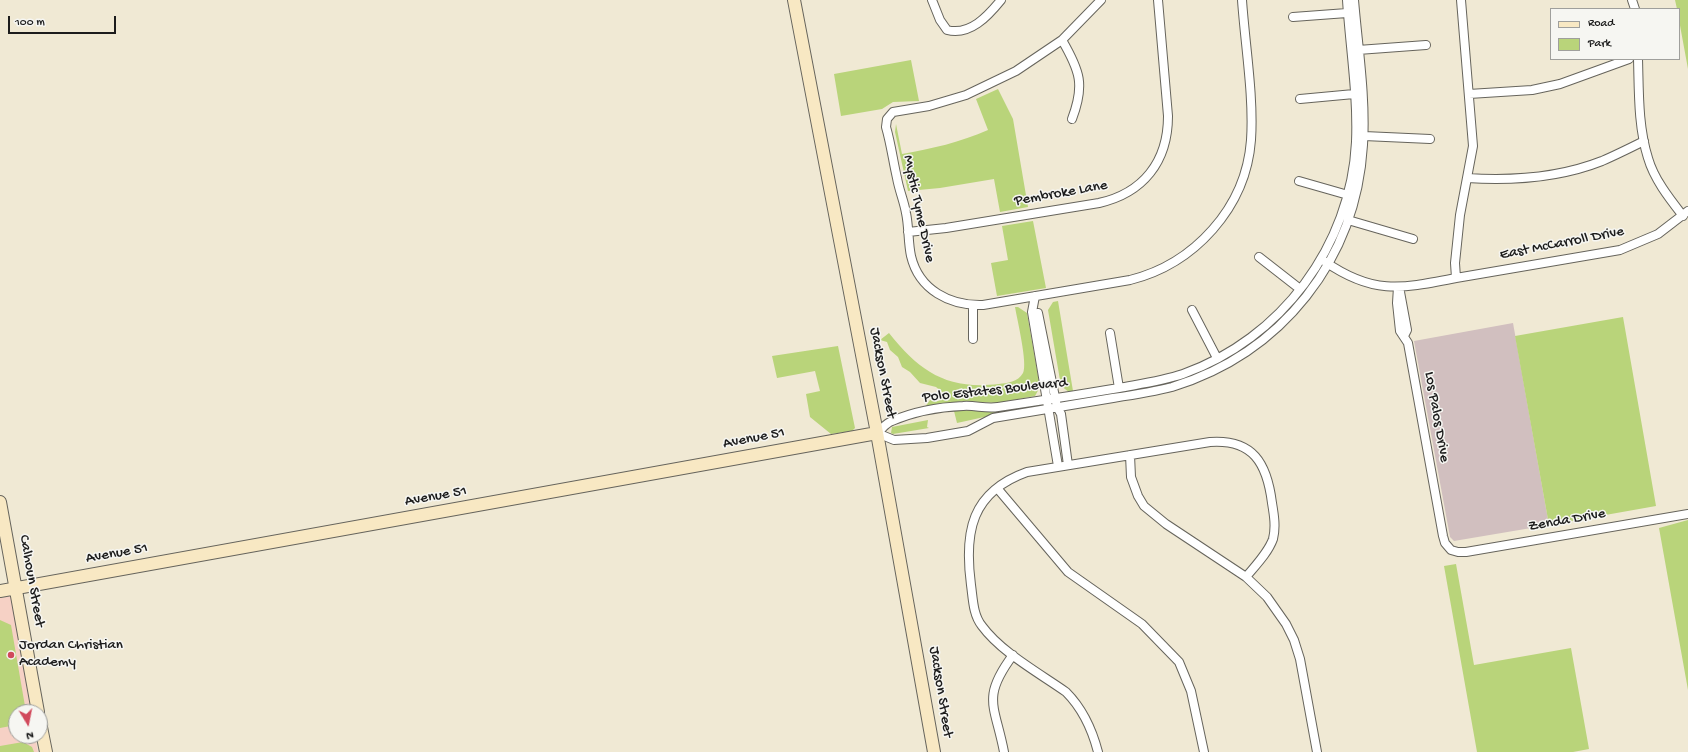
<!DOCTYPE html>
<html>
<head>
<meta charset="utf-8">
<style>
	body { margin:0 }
	#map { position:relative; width:1688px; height:752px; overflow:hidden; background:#f0e9d4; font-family:"Gochi Hand",sans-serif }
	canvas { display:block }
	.legend { position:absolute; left:1550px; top:8px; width:130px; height:52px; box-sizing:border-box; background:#f6f6f2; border:1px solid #9f9f9c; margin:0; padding:5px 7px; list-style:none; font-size:12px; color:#1c1c1c }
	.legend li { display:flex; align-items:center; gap:8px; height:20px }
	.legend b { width:20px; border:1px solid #9f9f9c }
	.north { position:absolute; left:8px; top:704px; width:40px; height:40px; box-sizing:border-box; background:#f6f6f2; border:1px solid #9f9f9c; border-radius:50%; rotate:170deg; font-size:11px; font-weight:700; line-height:16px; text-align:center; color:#1c1c1c }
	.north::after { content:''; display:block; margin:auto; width:14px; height:18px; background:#d1495b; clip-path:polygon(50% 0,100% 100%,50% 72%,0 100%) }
	.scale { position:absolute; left:8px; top:16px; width:108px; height:18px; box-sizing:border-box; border:2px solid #1c1c1c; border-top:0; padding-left:5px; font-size:12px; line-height:14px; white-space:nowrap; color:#1c1c1c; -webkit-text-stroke:3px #f6f6f2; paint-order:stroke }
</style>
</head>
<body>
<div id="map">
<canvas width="1688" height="752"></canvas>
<ul class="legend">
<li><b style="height:5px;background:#f8e8c3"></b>Road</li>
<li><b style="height:11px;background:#b9d47a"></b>Park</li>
</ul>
<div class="north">N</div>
<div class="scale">100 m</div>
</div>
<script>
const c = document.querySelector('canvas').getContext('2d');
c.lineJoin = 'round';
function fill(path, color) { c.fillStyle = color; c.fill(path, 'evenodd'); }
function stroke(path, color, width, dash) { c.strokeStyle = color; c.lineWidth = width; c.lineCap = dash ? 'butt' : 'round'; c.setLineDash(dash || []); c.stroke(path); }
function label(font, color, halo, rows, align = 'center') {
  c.font = font + ' "Gochi Hand",sans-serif'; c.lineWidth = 3; c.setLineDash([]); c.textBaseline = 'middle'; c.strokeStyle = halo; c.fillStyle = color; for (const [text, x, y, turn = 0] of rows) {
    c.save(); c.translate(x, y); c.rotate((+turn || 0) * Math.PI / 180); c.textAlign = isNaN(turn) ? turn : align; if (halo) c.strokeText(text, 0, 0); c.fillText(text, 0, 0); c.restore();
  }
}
fill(new Path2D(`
	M11 596 31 712H16V736H35L38 752H0V598Z`), '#f6d1c5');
fill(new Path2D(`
	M1513 323 1549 525 1454 541 1450 537 1414 341Z`), '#d1bfbf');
fill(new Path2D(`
	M1675 0H1688V69L1679 20V9H1677Z
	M911 60 919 101 893 102 882 109 841 116 834 74Z
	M998 89 1013 119 1028 207 1000 212 994 179 940 188 908 191 895 132 896 124 902 154C931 149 961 142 988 130L976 99Z
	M1033 221 1046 288 997 296 991 263 1008 260 1002 226Z
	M1058 301 1073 391 1069 392 1061 386 1048 310 1053 302Z
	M1015 307H1018L1027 313 1040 387 1035 396 997 403 963 401 925 407 930 400 938 401 943 399V393L936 387 920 383 910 372 902 367 898 357 890 350 887 342 880 340 889 333C920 372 947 390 999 384 1007 383 1018 382 1023 373 1028 364 1017 319 1015 307Z
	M1623 317 1656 506 1549 525 1515 336Z
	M838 346 855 428 852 431 831 434 810 417 806 394 820 391 815 371 777 378 772 356Z
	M1014 408 998 414 957 423 954 411 959 409 990 411Z
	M928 420 927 427 929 428 893 434 891 433 892 427Z
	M1688 520V690L1659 528Z
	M1456 564 1474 665 1571 648 1589 749 1573 752H1477L1444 566Z
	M0 620 11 625 26 712H16V725L0 728Z
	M23 742 32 747 34 752H0V746Z`), '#b9d47a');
const street = new Path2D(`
	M932 0 940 20 947 30C970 36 988 16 1001 0
	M1101 0 1062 40 1016 71 966 95 929 106 893 112 887 119 886 127C891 144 893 161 897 178 899 190 904 201 906 213 909 227 908 242 911 256 919 290 950 306 983 305L1130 280C1194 264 1246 208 1251 140 1254 97 1245 44 1242 0
	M1347 0C1350 47 1358 95 1356 142 1351 246 1281 339 1183 374 1162 381 1140 384 1119 388 1078 395 1038 401 998 407 986 409 975 405 963 406 940 407 913 412 892 421 886 423 882 429 877 433L894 440 927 438 968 431 993 418C1033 411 1073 405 1113 398 1133 395 1153 392 1172 387 1282 353 1356 260 1363 145 1366 97 1358 48 1354 0
	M1632 0 1635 9
	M1293 17 1347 13
	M1062 40C1080 71 1085 85 1072 119
	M1358 50 1426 45
	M1638 59C1639 92 1638 126 1648 158 1654 179 1669 198 1683 216
	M1469 94 1532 90 1560 84 1629 59
	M1300 99 1354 94
	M1364 136 1430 139
	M1467 178C1513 181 1559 178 1602 161 1616 155 1630 148 1644 141
	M1299 181 1348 195
	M1348 220 1413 239
	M908 232 946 228 1099 203C1143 193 1168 162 1168 116L1158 0
	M1259 257 1300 289
	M1324 261C1373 295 1400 289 1456 278L1455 263 1460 215 1473 146 1461 0
	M1456 278 1620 250 1658 234 1688 211
	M1398 287 1397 303 1400 331 1408 343 1443 536 1445 543 1451 550 1458 552H1466L1688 514
	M1400 292 1407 330 1404 336
	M1035 296 1032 312 1058 466
	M973 306V339
	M1192 310 1217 358
	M1038 313 1057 407 1061 414 1068 465
	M1110 333 1119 388
	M1130 455 1131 477 1138 496 1144 506 1166 524 1246 577 1267 597 1286 624 1294 640 1300 659 1317 752
	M997 488 1068 572 1142 624 1179 662 1191 691 1204 752
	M1004 752C995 705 981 698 1013 655
	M1098 752C1092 729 1083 709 1066 692 1039 673 1001 652 982 626 973 615 973 599 971 585 964 532 971 492 1027 472L1210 442C1253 439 1267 463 1272 503 1274 515 1276 527 1273 539 1268 553 1255 566 1246 577`);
const secondary = new Path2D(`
	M794 0 877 433 934 752
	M0 502 38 712
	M0 591 877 433
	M40 722 46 752`);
stroke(street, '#66645c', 10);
stroke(secondary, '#66645c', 14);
stroke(street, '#fff', 8);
stroke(secondary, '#f8e8c3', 12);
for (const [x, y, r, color] of [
	[11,655,4,"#d1495b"]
]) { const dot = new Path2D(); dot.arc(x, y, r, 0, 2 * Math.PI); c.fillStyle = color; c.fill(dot); stroke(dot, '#f6f6f2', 1.5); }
label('15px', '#1c1c1c', '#f6f6f2', [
	["Pembroke Lane",1061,194,-10],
	["Mystic Tyme Drive",918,209,78],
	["East McCarroll Drive",1562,244,-11],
	["Jackson Street",882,373,79],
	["Polo Estates Boulevard",995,391,-6],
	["Los Palos Drive",1436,417,80],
	["Avenue 51",754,439,-11],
	["Avenue 51",436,497,-10],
	["Zenda Drive",1567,521,-10],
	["Avenue 51",117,554,-10],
	["Calhoun Street",31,581,80],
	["Jackson Street",940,692,81]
]);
label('15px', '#1c1c1c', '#f6f6f2', [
	["Jordan Christian",19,646],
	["Academy",19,663]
], 'left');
</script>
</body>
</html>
